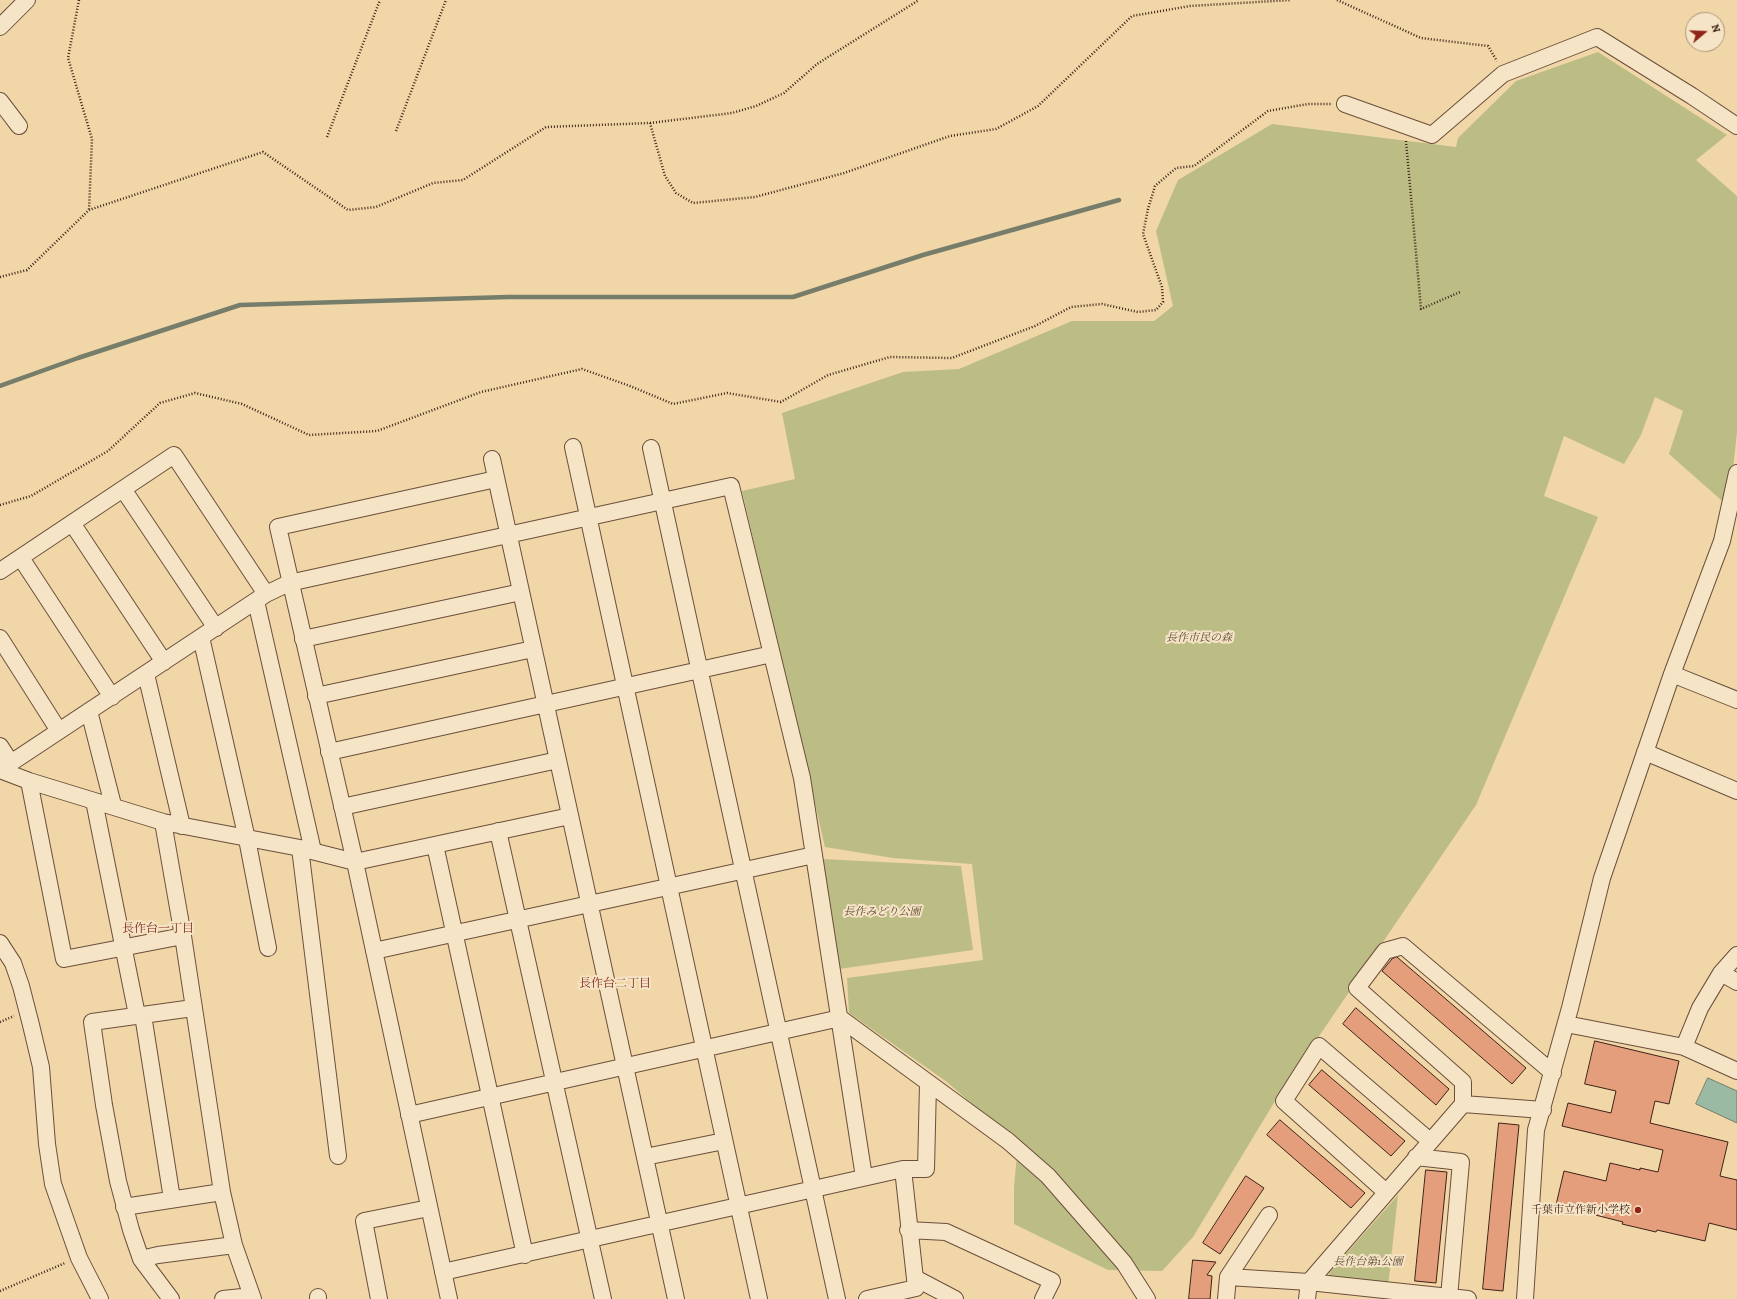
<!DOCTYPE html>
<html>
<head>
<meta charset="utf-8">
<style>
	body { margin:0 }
	#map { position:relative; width:1737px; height:1299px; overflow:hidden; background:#f1d6a7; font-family:Alegreya,serif }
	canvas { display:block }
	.north { position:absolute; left:1685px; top:12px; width:40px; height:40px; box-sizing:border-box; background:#f6e4c6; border:1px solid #ac9680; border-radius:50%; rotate:71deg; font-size:11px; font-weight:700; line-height:16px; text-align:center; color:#3e2218 }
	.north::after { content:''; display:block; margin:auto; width:14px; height:18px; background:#8f2418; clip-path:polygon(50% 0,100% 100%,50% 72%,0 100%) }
</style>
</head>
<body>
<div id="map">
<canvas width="1737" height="1299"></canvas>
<div class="north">N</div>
</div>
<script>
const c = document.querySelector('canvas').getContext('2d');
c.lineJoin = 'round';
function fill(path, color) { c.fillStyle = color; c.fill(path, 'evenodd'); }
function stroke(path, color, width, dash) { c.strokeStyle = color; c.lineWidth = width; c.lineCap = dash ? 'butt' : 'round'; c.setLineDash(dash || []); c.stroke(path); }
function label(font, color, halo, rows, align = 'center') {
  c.font = font + ' Alegreya,"Noto Serif JP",serif'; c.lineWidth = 4; c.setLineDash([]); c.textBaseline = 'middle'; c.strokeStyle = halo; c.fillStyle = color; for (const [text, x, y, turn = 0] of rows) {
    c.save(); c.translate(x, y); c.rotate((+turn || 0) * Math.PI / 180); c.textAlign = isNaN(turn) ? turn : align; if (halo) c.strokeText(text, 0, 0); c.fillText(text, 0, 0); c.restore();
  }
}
fill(new Path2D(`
	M1598 52 1727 135 1696 160 1737 196V432L1729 507 1669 454 1683 411 1655 397 1641 435 1624 464 1564 436 1544 496 1598 517 1476 805 1275 1101 1193 1237 1162 1271 1108 1270 1014 1224V1187L1018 1144 947 1082 849 1013 847 978 983 960 972 864 893 858 825 847 742 491 795 479 782 413 903 372 959 369 1072 321H1154L1173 306 1156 231 1178 180 1272 124 1456 147 1458 138 1516 81Z
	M822 859 961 866 973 950 839 969Z
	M1398 1195 1388 1287 1330 1280 1329 1273Z`), '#bcbd85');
const water = new Path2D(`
	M1708 1078 1737 1091V1123L1696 1104Z`);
fill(water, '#9bbaa3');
stroke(water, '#767d6b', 1);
stroke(new Path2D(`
	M0 386 78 358 240 305 508 297H793L923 255 1119 200`), '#767d6b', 4.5);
const building = new Path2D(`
	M1397 957 1526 1068 1512 1084 1382 971 1392 959Z
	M1356 1008 1449 1089 1436 1105 1343 1024Z
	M1595 1041 1679 1061 1669 1104 1655 1101 1650 1123 1728 1142 1720 1176 1737 1180V1230L1709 1223 1705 1241 1657 1230 1656 1232 1622 1224 1623 1222 1556 1205 1564 1171 1606 1181 1610 1163 1640 1170V1168L1658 1172 1663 1150 1562 1126 1568 1103 1611 1113 1616 1091 1585 1084Z
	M1322 1070 1405 1141 1391 1156 1309 1085Z
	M1280 1120 1365 1193 1351 1208 1267 1135Z
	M1499 1123 1519 1125 1503 1291 1483 1289Z
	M1426 1170 1447 1172 1436 1283 1415 1281Z
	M1246 1176 1264 1188 1220 1254 1203 1243Z
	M1193 1260 1216 1262 1207 1275 1212 1276 1210 1299H1189Z`);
fill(building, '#e49e7c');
stroke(building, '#3e2218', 1);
const minor = new Path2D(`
	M0 27 27 0
	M0 101 19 126
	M1345 104 1432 135 1503 74 1597 37 1692 96 1737 126
	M573 447 759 1299
	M651 448 837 1299
	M492 459 676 1299
	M123 489 216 628
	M72 523 164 662
	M21 558 112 697
	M0 571 174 455 266 594
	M256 601 313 851
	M201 637 247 839 268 948
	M0 638 59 731
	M303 639 521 592
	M146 674 182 826
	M1672 674 1737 700
	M316 696 533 649
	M89 711 113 805
	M0 746 11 763
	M329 752 772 654
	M1645 752 1737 791
	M0 770 266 594 289 583 731 486 802 778 864 1177
	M0 770 29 781 163 822 300 848 355 862 570 816
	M29 781 64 959 183 936
	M94 801 137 1015
	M342 807 558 760
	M163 822 183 936 222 1192 234 1245 253 1299
	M498 831 603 1299
	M435 845 525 1255
	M300 848 338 1156
	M0 943 13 963 21 986 31 1025 41 1067 47 1144 53 1184 79 1258 100 1299
	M374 951 814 855
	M1721 973 1737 982
	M143 1015 172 1199
	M1566 1024 1684 1047 1737 1071
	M1684 1047 1700 1008 1721 973 1737 955
	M1463 1104V1082L1357 988 1385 951 1403 946 1553 1073
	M409 1115 840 1018 1008 1141 1048 1176 1124 1263 1147 1299
	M645 1157 724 1141
	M1416 1157 1461 1162 1449 1297
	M1386 1192 1284 1101 1319 1046 1430 1141
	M124 1207 222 1192
	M908 1230 946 1232 1052 1281 1043 1299
	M141 1259 158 1255 234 1245
	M443 1272 903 1169H926L928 1084
	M1228 1277 1309 1282 1468 1299
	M915 1278 955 1299
	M318 1297V1299
	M171 1299 141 1259 131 1230 118 1181 104 1105 92 1022 193 1008
	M223 1299 252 1296
	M379 1299 364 1221 429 1208
	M449 1299 355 862 278 527 496 479
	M867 1299 916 1288 903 1169
	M1226 1299 1228 1277 1269 1215
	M1307 1299 1309 1282 1463 1104 1543 1110
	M1525 1299 1536 1130 1570 1008 1602 878 1672 674 1722 541 1737 473`);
stroke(minor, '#6b4f3c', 18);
stroke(new Path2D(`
	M79 0 68 58 92 139 89 210
	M1337 0 1421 38 1488 46 1497 61
	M650 123 732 113 756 106 784 93 817 64 919 0
	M396 131 446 0
	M327 137 380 0
	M1406 141 1421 309 1460 292
	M0 277 27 270 89 210 263 152 348 210 376 207 433 183 463 180 546 127 650 123 665 176 676 193 693 203 755 197 844 173 950 136 996 129 1038 106 1132 16 1190 6 1291 0
	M0 505 31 496 108 451 160 403 195 393 242 404 309 435 377 431 481 392 582 369 630 386 673 404 727 393 781 402 828 375 890 357 952 358 1035 326 1071 307 1102 304 1138 312 1156 310 1163 302 1162 287 1143 234 1148 209 1155 186 1176 168 1194 166 1268 111 1308 104H1331
	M0 1022 14 1016
	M0 1291 65 1263`), '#3e2218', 2.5, [1, 2]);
stroke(minor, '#f6e4c6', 16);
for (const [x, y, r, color] of [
	[1638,1210,4,"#8f2418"]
]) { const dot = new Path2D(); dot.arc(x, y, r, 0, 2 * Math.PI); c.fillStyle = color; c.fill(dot); stroke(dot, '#f6e4c6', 1.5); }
label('italic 11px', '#5e4933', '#f6e4c6', [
	["長作市民の森",1199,638],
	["長作みどり公園",882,912],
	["長作台第1公園",1368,1262]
]);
label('11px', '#3e2218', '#f6e4c6', [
	["千葉市立作新小学校",1630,1210]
], 'right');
label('12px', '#7a1f14', '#f6e4c6', [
	["長作台一丁目",158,929],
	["長作台二丁目",615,984]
]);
</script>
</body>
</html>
